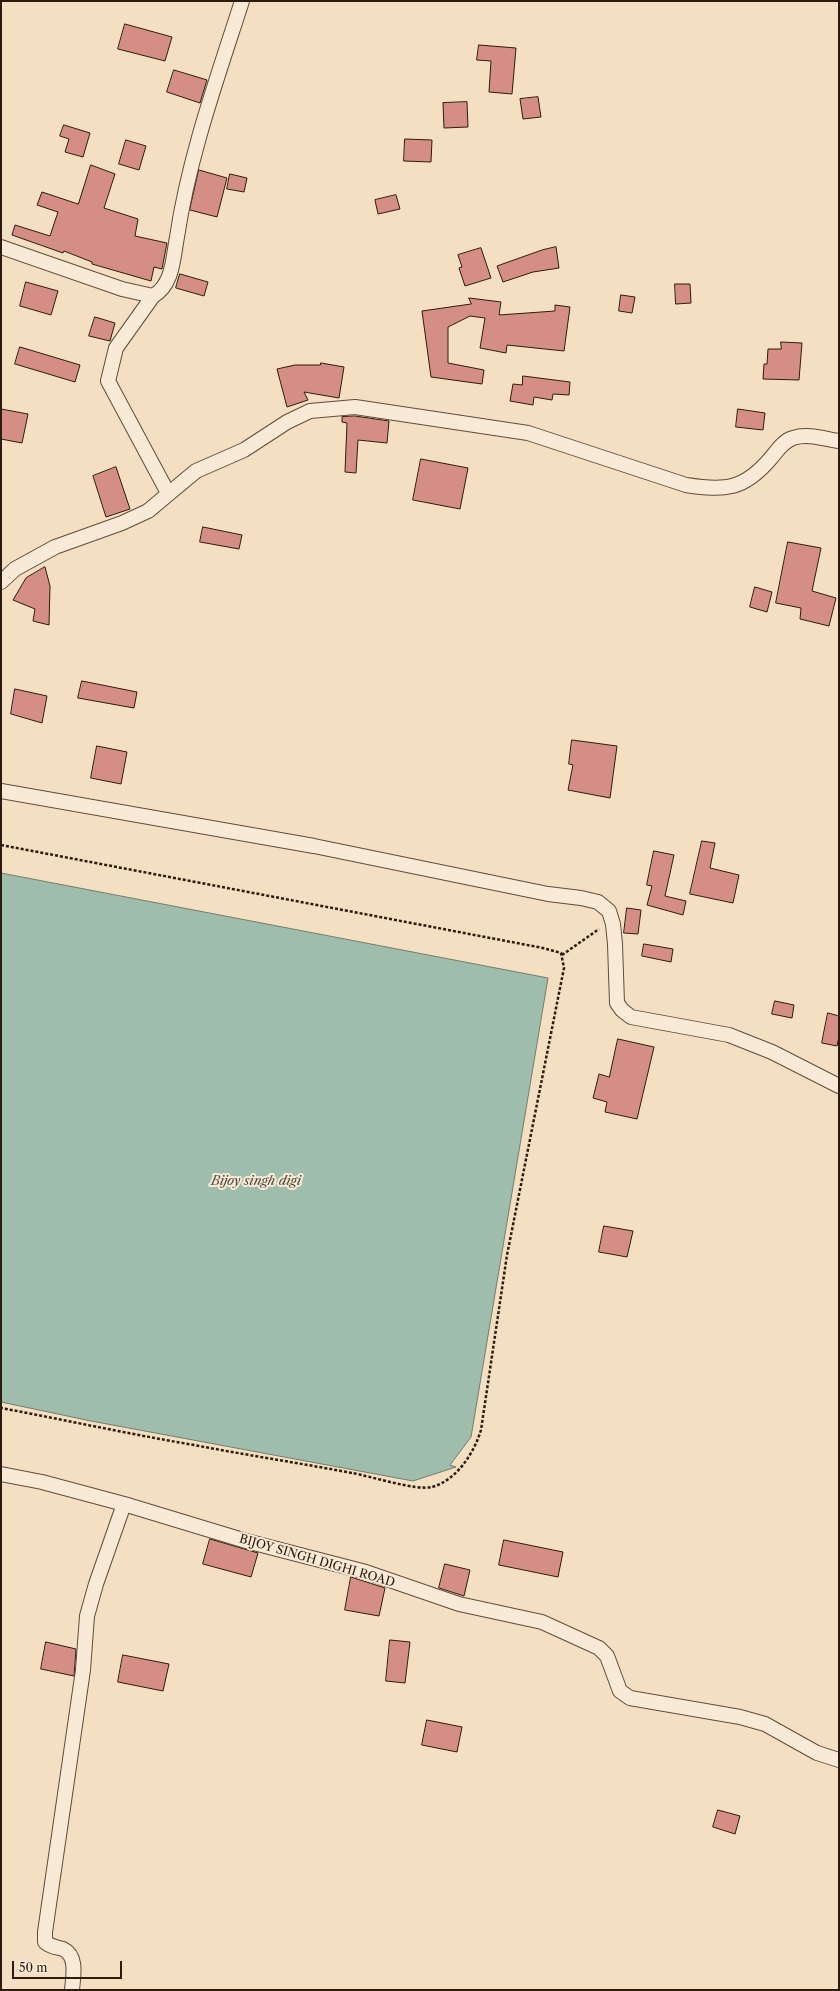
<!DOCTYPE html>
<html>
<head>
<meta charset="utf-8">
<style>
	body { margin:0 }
	#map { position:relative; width:840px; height:1991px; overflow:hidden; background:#f4dfc2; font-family:"Libre Caslon Text",serif }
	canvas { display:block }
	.frame { position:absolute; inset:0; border:2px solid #2d1c0d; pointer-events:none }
	.scale { position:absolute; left:12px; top:1961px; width:110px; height:18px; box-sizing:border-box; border:2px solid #2d1c0d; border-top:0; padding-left:5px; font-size:12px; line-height:14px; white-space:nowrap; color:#2d1c0d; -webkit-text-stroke:3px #f8ead7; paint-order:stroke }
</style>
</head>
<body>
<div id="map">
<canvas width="840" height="1991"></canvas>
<div class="frame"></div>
<div class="scale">50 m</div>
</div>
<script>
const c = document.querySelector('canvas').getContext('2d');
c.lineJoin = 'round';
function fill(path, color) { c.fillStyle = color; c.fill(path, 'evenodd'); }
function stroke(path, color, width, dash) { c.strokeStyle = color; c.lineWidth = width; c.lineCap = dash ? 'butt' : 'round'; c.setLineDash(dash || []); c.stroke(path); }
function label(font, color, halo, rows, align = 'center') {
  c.font = font + ' "Libre Caslon Text",serif'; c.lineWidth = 4; c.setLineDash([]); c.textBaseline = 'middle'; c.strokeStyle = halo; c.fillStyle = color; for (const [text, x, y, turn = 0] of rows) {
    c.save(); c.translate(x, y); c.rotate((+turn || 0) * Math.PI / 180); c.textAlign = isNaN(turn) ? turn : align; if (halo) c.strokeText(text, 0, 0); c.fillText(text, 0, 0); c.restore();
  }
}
const water = new Path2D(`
	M1 873 548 978 471 1437 450 1465 456 1467 413 1481 91 1421 1 1402Z`);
fill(water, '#9ebdac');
stroke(water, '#717d6c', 1);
const building = new Path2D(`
	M125 24 172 37 165 61 118 49Z
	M479 45 516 48 512 94 489 92 491 61 477 60Z
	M174 70 207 80 200 103 167 92Z
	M538 97 541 117 523 119 520 99Z
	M467 102 468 127 444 128 443 103Z
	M64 125 90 133 83 157 65 152 69 139 60 136Z
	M405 139 432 140 431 162 404 161Z
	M126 140 146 146 139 170 119 164Z
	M91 165 115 174 104 208 138 219 135 236 167 243 162 269 154 267 151 281 92 264V262L64 251 63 253 12 235 15 225 50 236 58 212 37 205 42 192 78 204Z
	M199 170 227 178 217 217 190 210Z
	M230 174 247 178 244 192 227 189Z
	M396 195 400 209 378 214 375 200Z
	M556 247 559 268 533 272 503 282 497 266 542 250Z
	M481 248 491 278 465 286 459 268 462 267 458 255Z
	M180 274 208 282 204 296 176 288Z
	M26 282 58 291 51 315 20 306Z
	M675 284H690L691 303 676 304Z
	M621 295 635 297 632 313 619 311Z
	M469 298 501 302 499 315 555 311V305L570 307 564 351 507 345 506 353 480 348 485 318 470 316 448 327V363L484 370 482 384 431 377 422 311 471 304Z
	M95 317 115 323 110 341 89 336Z
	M781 342 802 343 799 380 763 379 764 364H767L768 349H781Z
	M20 347 80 365 75 382 15 364Z
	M321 363 344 367 339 398 304 392 308 400 287 407 277 369 295 365H320Z
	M523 376 570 382 569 395 553 394 552 400 534 397 533 405 510 401 513 384 522 385Z
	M1 409 28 414 22 443 1 439Z
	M738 409 765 413 763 430 736 427Z
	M355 416 389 421 387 443 358 440 356 473 345 472 347 423 342 422V417Z
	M421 459 468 468 460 509 413 500Z
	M116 467 130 509 106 517 93 476Z
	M203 527 242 535 239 549 200 542Z
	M788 542 821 548 812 591 836 598 829 626 800 619 801 608 776 603Z
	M45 567 50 586 49 625 33 621 35 609 13 600 26 578Z
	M755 587 772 592 767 612 750 607Z
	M82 681 137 692 134 708 78 698Z
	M15 689 47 696 42 723 11 714Z
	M572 740 617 746 610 798 568 790 573 765 569 764Z
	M97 746 127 752 121 784 91 778Z
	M702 841 715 843 710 868 739 875 733 903 690 894Z
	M654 851 674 855 665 896 686 901 683 915 647 905 652 886 647 885Z
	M627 908 641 910 638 934 624 933Z
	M644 944 673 949 671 962 642 956Z
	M775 1001 794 1005 792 1018 772 1014Z
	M828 1013 839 1016V1036L837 1046 822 1043Z
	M618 1039 654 1047 637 1119 605 1112 607 1102 593 1098 599 1074 609 1077Z
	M604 1226 633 1231 627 1257 599 1252Z
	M210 1539 258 1553 251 1577 203 1564Z
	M504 1540 563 1552 558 1577 499 1565Z
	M445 1564 470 1570 464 1596 439 1588Z
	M351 1577 385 1588 379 1616 345 1610Z
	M390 1640 410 1642 405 1683 386 1681Z
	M46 1642 76 1649 74 1676 41 1669Z
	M123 1655 169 1664 163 1691 118 1682Z
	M427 1720 462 1727 457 1752 422 1745Z
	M718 1810 740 1816 735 1834 713 1827Z`);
fill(building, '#d58e85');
stroke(building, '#2d1c0d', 1);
const minor = new Path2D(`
	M1 247 122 289 153 296C173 285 173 258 177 237 189 156 217 79 242 1
	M153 296 116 348 108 381 168 493
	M1 582 15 569 55 547 122 523 148 511 196 471 244 450 287 422 310 411 355 407 528 433 686 485C725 491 744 490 771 458 777 451 783 441 793 438 807 433 825 439 839 441
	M1 791 314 846 548 894 581 898 598 902 609 911 613 924 615 944 617 1003 622 1010 631 1017 729 1035 772 1052 839 1086
	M1 1474 42 1482 124 1504 246 1541 366 1572 459 1604 542 1622 599 1648 607 1656 620 1691 630 1698 740 1717 765 1724 817 1753 839 1760
	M72 1990C73 1977 78 1956 63 1949 56 1947 51 1947 45 1942V1932L83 1670 87 1616 96 1584 124 1504`);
stroke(minor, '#5f4d3a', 16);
stroke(new Path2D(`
	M1 845 543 948 561 953 564 968 507 1255 481 1430C474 1453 457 1480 432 1487 416 1491 370 1476 352 1473 299 1463 246 1455 194 1445 129 1434 65 1420 1 1408
	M562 955 599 929`), '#2d1c0d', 2.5, [3, 2]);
stroke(minor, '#f8ead7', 14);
label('12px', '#2d1c0d', '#f8ead7', [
	["BIJOY SINGH DIGHI ROAD",317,1561,16]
]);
label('italic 13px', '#4f4c3d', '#f8ead7', [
	["Bijoy singh digi",256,1181]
]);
</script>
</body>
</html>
